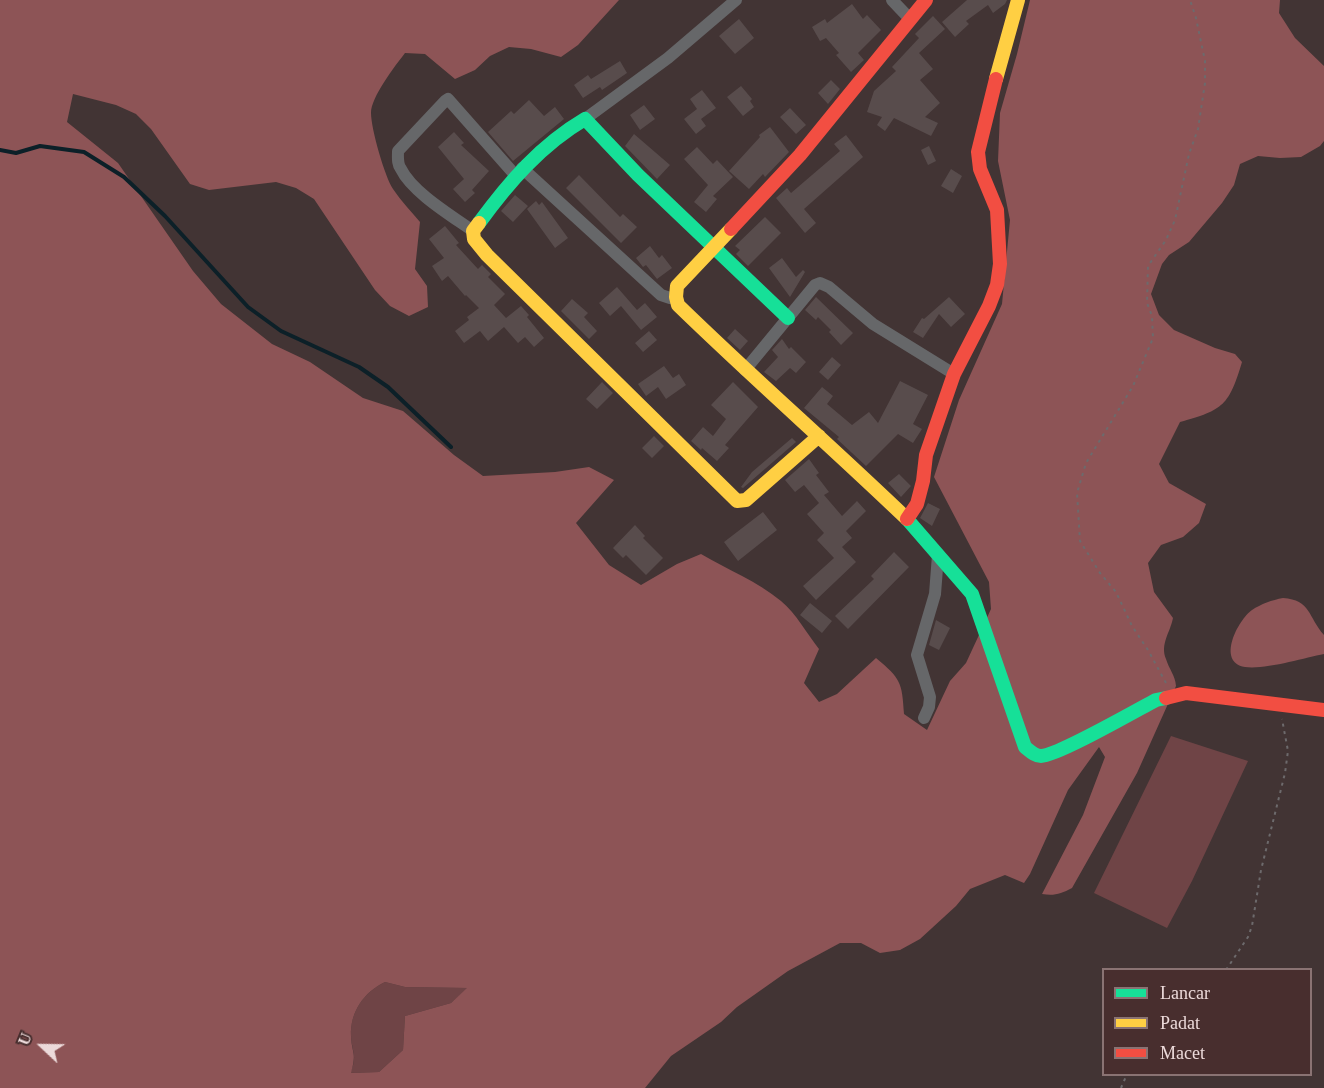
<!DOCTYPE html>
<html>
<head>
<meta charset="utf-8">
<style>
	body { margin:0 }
	#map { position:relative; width:1324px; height:1088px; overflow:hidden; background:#423434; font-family:Georgia,serif }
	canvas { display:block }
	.legend { position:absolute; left:1102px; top:968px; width:210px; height:108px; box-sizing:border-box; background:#482e2e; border:2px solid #8a7373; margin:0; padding:8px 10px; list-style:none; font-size:18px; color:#ecdada }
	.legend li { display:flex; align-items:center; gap:12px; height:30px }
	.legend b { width:30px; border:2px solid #8a7373 }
	.north { position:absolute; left:12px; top:1016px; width:60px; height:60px; -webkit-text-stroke:4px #482e2e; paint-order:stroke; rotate:292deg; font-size:16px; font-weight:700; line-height:24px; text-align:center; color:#ecdada }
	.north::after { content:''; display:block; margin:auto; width:21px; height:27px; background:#ecdada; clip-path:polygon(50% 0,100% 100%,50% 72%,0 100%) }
</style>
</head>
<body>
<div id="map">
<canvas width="1324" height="1088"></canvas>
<ul class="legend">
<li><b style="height:8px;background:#16e098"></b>Lancar</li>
<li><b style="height:8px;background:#ffcf43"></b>Padat</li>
<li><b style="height:8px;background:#f24e42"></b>Macet</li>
</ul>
<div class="north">U</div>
</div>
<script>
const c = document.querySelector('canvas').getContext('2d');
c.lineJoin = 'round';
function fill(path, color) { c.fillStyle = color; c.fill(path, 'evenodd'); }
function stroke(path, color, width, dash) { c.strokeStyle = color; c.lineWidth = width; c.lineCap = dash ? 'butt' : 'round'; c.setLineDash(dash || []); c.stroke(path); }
fill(new Path2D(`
	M1171 736 1248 761 1192 881 1167 928 1094 893Z
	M385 982 405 987 468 988 451 1003 405 1016 403 1050 379 1072 350 1073C358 1056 352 1053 351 1036 350 1012 364 992 385 982Z`), '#6f4446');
fill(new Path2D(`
	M0 0H619L578 45 561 57 531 49 509 47 490 56 475 70 455 79 425 54 405 53C395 66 371 97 371 113 371 129 385 177 393 189 401 201 411 211 420 222L415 269 427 286 428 307 409 316 390 306 375 290 314 199 296 188 276 182 209 190 190 184 151 129 136 114 116 105 73 94 67 122 118 163 193 271 221 304 272 344 310 362 363 398 403 411 454 455 483 476 555 472 589 467 614 480 576 523 609 565 641 585 677 564 701 554C728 570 757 581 781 601 796 613 807 634 819 649L804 683 819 702 837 694 876 658C901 679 902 682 904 714L927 730 950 681 966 663 991 609 989 582 934 477 959 400 1002 304 1010 220 998 161 1000 113 1017 54 1030 0H1280L1279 13 1295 38 1324 66V141L1320 146 1301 157 1280 158 1258 156 1240 164 1234 185 1222 203 1189 242 1169 255 1162 264 1151 294 1159 315 1174 330 1215 348 1235 354 1242 362C1229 405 1224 410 1180 422L1159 464 1169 483 1206 504 1199 523 1183 537 1161 545 1148 563 1154 592 1173 618C1170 633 1160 644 1166 659 1169 669 1175 675 1176 686L1137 773 1072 888C1061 894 1054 896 1042 894L1083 815 1105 757 1099 747 1068 790 1030 874 1024 883 1005 875 970 889 956 906 920 939 900 950 880 953 861 943H840L788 971 737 1007 721 1022 671 1056 645 1088H0ZM385 982 405 987 467 988 451 1003 405 1016 403 1050 379 1072 351 1073C357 1052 352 1055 351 1036 350 1012 364 992 385 982Z
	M1283 598C1311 600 1308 617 1324 635V654C1304 658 1264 670 1245 667 1216 662 1238 620 1252 610 1261 604 1272 600 1283 598Z`), '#8d5456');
stroke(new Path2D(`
	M0 150 16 153 40 146 84 152 124 177 165 216 248 307 281 331 359 367 388 387 451 447`), '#0c2028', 4);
fill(new Path2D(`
	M967 0H1007L1005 4 993 13 988 5 966 21 969 24 955 37 942 22Z
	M852 4 863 19 867 15 881 30 858 53 864 60 851 72 836 55 839 53 826 38 820 41 812 27 825 19 827 23Z
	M933 16 945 29 919 53 933 69 920 80 940 103 925 117 938 123 931 136 894 118 885 131 877 125 882 117 867 112 874 91 896 71 892 67 919 38 915 34Z
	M739 19 754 38 735 54 719 36Z
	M620 61 627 73 602 90 600 87 583 98 574 85 588 75 591 79Z
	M831 80 840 89 828 104 818 93Z
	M741 86 752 99 750 101 754 107 743 116 727 97Z
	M702 90 716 108 701 119 706 126 696 134 684 119 697 109 690 99Z
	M529 100 544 116 555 107 564 119 513 161 488 132 511 111 514 114Z
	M644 105 655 119 640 130 630 115Z
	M790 108 806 125 796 134 780 117Z
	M770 127 789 152 765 177 763 174 749 189 729 171 760 137 759 135Z
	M454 132 464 143 461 145 489 171 472 190 475 193 465 202 453 189 464 179 438 147Z
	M634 134 670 165 657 179 625 146Z
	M846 135 863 157 804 209 816 223 805 233 776 198 787 188 791 193 840 151 834 144Z
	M929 146 936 161 928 165 921 150Z
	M697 147 713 164 717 160 733 177 713 196 717 199 706 212 694 202 708 185 684 159Z
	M951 169 962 176 953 193 941 186Z
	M579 175 620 217 623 214 637 227 621 243 566 188Z
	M515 195 528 206 513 222 501 211Z
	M536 201 539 205 542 202 568 238 555 248 527 209Z
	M765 217 781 233 748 266 736 254 740 250 735 246Z
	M445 226 459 243 456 245 478 269 482 265 491 274 488 277 505 294 494 305 506 318 521 306 529 315 527 317 544 338 534 347 525 337 518 343 504 327 488 341 480 331 464 343 455 331 469 320 467 317 479 308 466 295 465 296 448 276 442 281 432 266 444 258 429 239Z
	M650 246 659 258 662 255 672 268 657 279 646 265 643 267 636 258Z
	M782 258 796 277 803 270 805 272 790 297 769 268Z
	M617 287 637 310 645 303 657 317 641 330 621 306 610 316 599 303Z
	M816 297 853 333 841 345 829 332 831 330 818 317 816 320 805 310Z
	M949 297 965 314 951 327 939 314 923 338 913 332 922 318 924 319Z
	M572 299 588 313 584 317 597 331 589 339 561 311Z
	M735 329 748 341 740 350 727 338Z
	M649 331 657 340 643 352 635 343Z
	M782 339 789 349 791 347 806 362 796 373 790 368 776 381 764 372 778 357 772 350Z
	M832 357 841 365 828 380 819 372Z
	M664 366 673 378 679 374 686 385 666 399 658 387 646 396 638 384Z
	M900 381 928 395 913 424 922 429 913 443 898 434 866 466 837 439 839 437 804 408 822 387 833 396 827 404 852 425 869 412 878 423Z
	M602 382 613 393 597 409 586 399Z
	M733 382 758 407 725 445 729 448 717 461 702 448 701 450 691 441 703 427 713 436 726 419 711 405Z
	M654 436 664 446 652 458 642 448Z
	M792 438 796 442 743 488 741 487 752 472Z
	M809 459 819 473 816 475 829 492 824 495 842 516 857 501 866 511 846 531 852 538 842 547 856 562 816 600 803 586 834 558 817 540 824 533 807 514 819 503 804 485 795 492 785 480Z
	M899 474 911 486 901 497 888 483Z
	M928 503 940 509 932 526 920 518Z
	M763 512 777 530 738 561 724 542Z
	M635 525 645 536 643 538 663 558 646 575 626 555 623 558 613 548Z
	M894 552 909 567 848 629 835 616 874 579 871 576Z
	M810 603 832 621 822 633 800 615Z
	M936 620 950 628 939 650 929 645Z`), '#584c4c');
stroke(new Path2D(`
	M1166 683 1148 650 1132 626 1116 592 1100 573 1080 541 1077 493 1086 463 1133 386 1153 338 1152 316 1147 303 1148 266 1166 240 1175 220 1189 154 1198 129 1205 83V61L1196 18 1190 0
	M1226 970 1248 937 1252 926 1261 870 1285 773 1288 751 1282 719
	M1121 1088 1127 1074`), '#6d6a6c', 2, [3, 4.5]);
stroke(new Path2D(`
	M892 0 910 19
	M585 119 668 58 736 0
	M522 168 661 295 670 298 676 297
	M473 231C452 216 412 192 401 169 397 164 398 157 398 151L445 101 448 99 516 176
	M745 370 815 285 820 283 829 287 873 324 954 374
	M924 718 929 707 930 697 917 655 935 594 938 555`), '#666769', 12);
stroke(new Path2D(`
	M479 223C509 182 541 145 585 119L638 175 788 318
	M907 519 972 594 1025 747C1030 751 1035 756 1041 756 1057 756 1137 710 1156 700L1166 698`), '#16e098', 14);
stroke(new Path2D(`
	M996 79 1018 0
	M479 223 473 231 474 239 487 255 737 501 746 500 819 436
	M731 229 677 286 676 297 678 305C753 378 832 447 907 519`), '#ffcf43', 14);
stroke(new Path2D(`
	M731 229 800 155 926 0
	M907 519 917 504 923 481 926 455 954 374 989 306 997 285 1000 264 997 210 980 169 978 152 996 79
	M1166 698 1186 693 1324 710`), '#f24e42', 14);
</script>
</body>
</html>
